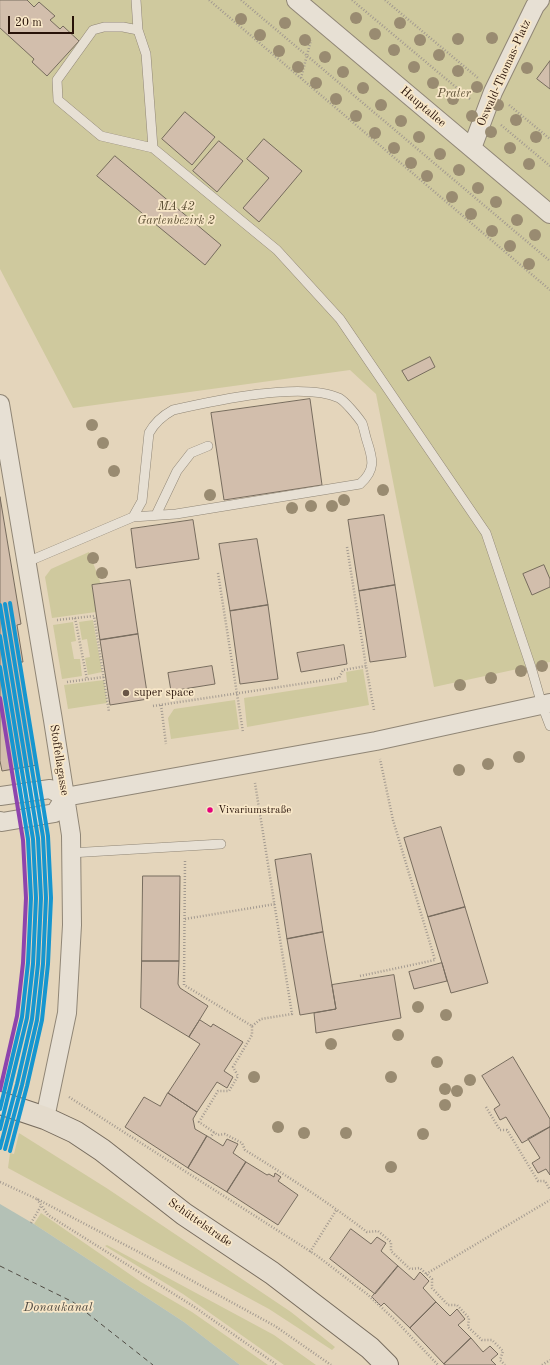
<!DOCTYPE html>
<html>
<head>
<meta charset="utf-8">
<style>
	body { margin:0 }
	#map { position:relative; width:550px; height:1365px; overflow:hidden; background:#e4d5bb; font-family:"Old Standard TT",serif }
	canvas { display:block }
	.scale { position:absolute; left:8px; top:16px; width:66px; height:18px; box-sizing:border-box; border:2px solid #271208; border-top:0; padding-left:5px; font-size:12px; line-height:14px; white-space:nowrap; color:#271208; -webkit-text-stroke:3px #f8e7c8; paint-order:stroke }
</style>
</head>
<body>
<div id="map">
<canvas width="550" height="1365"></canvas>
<div class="scale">20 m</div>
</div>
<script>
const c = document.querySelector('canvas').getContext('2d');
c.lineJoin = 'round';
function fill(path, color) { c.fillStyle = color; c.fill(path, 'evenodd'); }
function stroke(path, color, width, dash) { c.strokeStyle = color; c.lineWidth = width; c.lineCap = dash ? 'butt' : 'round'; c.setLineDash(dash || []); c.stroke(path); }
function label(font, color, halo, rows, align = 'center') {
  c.font = font + ' "Old Standard TT",serif'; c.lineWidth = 3.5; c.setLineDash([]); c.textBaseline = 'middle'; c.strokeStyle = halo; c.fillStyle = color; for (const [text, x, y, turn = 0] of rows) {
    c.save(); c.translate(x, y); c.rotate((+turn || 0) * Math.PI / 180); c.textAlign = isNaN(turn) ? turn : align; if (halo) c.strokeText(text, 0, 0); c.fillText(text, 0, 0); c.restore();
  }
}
fill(new Path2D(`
	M0 0H550V662L434 687 396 497 376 394 350 370 73 408 0 269Z
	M89 552 101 584 92 585 96 612 52 618 45 577 51 569Z
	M93 620 102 672 88 675 85 658 90 657 87 639 82 640 79 622Z
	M73 622 76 641 71 642 74 659H80L82 676 62 679 53 625Z
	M363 669 369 705 247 727 244 698 347 682 346 672Z
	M104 680 107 703 68 709 64 685Z
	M235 700 239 729 171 739 168 718 174 709Z
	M19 1133 108 1189 291 1312 335 1347 332 1350 269 1309 8 1168 10 1153 14 1154Z
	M41 1213 141 1282 192 1312 268 1365H240L184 1322 34 1224Z
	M107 1245 274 1335 316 1365H284L183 1294 105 1246Z`), '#cfc99e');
fill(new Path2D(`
	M0 1204 34 1224 184 1322 240 1365H0Z`), '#b4c1b6');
stroke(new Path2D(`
	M0 1266 73 1302 153 1365`), '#514c44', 1, [5, 4]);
const building = new Path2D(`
	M0 0H27L34 7 39 2 55 16 50 20 60 29 63 26 79 41 47 76 32 62 34 59 0 28Z
	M550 61V89L537 79Z
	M185 112 215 137 192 165 162 139Z
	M264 139 302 171 259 222 243 208 269 178 247 159Z
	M219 141 243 161 217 192 193 171Z
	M115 156 221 245 205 265 97 176Z
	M430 357 435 367 408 381 402 371Z
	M310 399 322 485 224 500 211 413Z
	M0 497 21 624 17 625 23 662H19L37 765 2 771 0 761Z
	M384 515 395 585 359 591 348 520Z
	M193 520 199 559 136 568 131 529Z
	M257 539 268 605 230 611 219 544Z
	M544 565 550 579V587L532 595 523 574Z
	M130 580 138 634 100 640 92 585Z
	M395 585 406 657 370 662 359 591Z
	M268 605 278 679 240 684 230 611Z
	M138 634 148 699 110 705 100 640Z
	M344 645 347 664 301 672 297 653Z
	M212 666 215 684 171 691 168 673Z
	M441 827 465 907 428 917 404 838Z
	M311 854 323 932 287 939 275 860Z
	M143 876H180L179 961H142Z
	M465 907 488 983 451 993 428 917Z
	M323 932 336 1009 300 1015 287 939Z
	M142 961H179L178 984 180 988 208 1006 189 1037 141 1008Z
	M442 963 447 981 414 989 409 972Z
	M394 975 401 1018 316 1033 314 1013 336 1009 332 985Z
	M200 1020 211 1027 213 1024 243 1042 224 1071 233 1077 227 1088 217 1082 197 1112 168 1093 200 1044 189 1037Z
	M513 1057 550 1119V1127L522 1143 506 1117 500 1120 494 1109 500 1105 482 1076Z
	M168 1093 197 1112 193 1119 195 1129 207 1136 188 1168 125 1127 144 1097 160 1106Z
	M550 1127V1175L546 1169 538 1173 532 1163 540 1158 528 1139Z
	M207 1136 223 1146 227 1139 238 1144 233 1153 246 1162 227 1192 188 1168Z
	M246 1162 267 1175 269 1174 274 1177 275 1173 281 1177 278 1181 298 1195 278 1225 227 1192Z
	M351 1229 371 1244 377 1237 386 1243 381 1251 398 1266 375 1294 330 1259Z
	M398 1266 414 1280 420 1272 429 1281 423 1288 436 1302 410 1328 384 1303 381 1306 372 1297Z
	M436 1302 450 1316 457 1309 465 1319 458 1325 471 1338 444 1364 410 1328Z
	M471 1338 483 1352 490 1346 498 1354 491 1360 496 1365H446L444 1364Z`);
fill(building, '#d2beac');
stroke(building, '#776c5e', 1);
const lane = new Path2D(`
	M136 0 138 30
	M153 148 101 136 58 100 57 80 93 30 104 27H123L138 30 146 54 153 148 277 250 340 319 486 533 531 667 542 705 550 726
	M156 515 177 471 191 453 208 446
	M27 562 133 517 176 514 360 484C376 470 373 459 367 441 365 435 364 428 362 423 358 417 345 401 339 398 302 381 213 401 173 410 162 416 155 422 149 433L142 501 133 517
	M70 853 221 844`);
const street = new Path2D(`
	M296 0 550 214
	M472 148 493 92 535 6 540 0
	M0 404 53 720 71 835 72 925 67 1013 45 1118
	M0 796 50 789 65 797 376 741 550 703
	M0 821 2 822 55 813 65 797`);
const primary = new Path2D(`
	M0 1103 45 1118 75 1132 102 1150 184 1214 272 1273 370 1348 387 1365`);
stroke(lane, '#908676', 10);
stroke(street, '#908676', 20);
stroke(primary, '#776c5e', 24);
stroke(new Path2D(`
	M209 0 550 290
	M241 0 550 261
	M352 0 470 99
	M385 0 478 78
	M301 78 311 40
	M509 105 550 139
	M501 125 550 166
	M347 547 366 666
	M218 573 243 732
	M75 618 87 679
	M57 620 94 616 109 712
	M67 682 104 677
	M161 705 166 744
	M153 706 339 678 343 670 366 666 374 710
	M185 861 184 985 252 1026V1035L233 1067 238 1076 229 1091H218L199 1122 218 1135 225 1134 242 1143 245 1150C287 1176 328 1202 367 1232L378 1231 391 1242V1251L410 1269 420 1268 432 1279V1288L448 1305H457L469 1318 468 1327 482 1340H492L503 1351 500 1360 505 1365
	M185 919 275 904
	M360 976 435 960 393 820 380 759
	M252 1026 261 1019 292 1014 255 783
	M69 1097 316 1255 367 1294 396 1321 438 1365
	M486 1107 500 1130H507L538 1181H545L550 1190
	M210 1138 214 1132
	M0 1182 37 1199 156 1261 275 1326 331 1365
	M37 1199 48 1215 193 1306 277 1365
	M31 1223 41 1206
	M310 1252 337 1209
	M426 1274 550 1200
	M542 1365 550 1360`), '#a39a90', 2.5, [1, 2]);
stroke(lane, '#e7e0d4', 9);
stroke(street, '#e7e0d4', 18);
stroke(primary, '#e4dbcc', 22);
stroke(new Path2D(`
	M0 605 38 838 41 898 38 964 32 1019 17 1084 0 1148`), '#1696cf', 4);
stroke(new Path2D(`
	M0 636 33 839 36 898 33 964 27 1018 0 1129`), '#1696cf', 4);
stroke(new Path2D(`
	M5 1149 22 1085 37 1020 43 964 46 898 43 837 5 604`), '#1696cf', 4);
stroke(new Path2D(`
	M0 667 28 839 31 898 28 963 22 1017 0 1109`), '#1696cf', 4);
stroke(new Path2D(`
	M10 1151 27 1086 42 1020 48 964 51 898 48 836 10 603`), '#1696cf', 4);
stroke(new Path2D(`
	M0 698 23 840 26 898 23 963 17 1016 0 1090`), '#8e44ad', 4);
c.fillStyle = '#998b71';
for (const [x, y] of [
	[356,18],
	[241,19],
	[285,23],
	[400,23],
	[375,34],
	[260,35],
	[492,38],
	[458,39],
	[305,40],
	[420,40],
	[394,50],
	[279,51],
	[439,55],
	[325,57],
	[298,67],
	[414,67],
	[527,68],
	[458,71],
	[343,72],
	[316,83],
	[433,83],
	[477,87],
	[363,88],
	[336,99],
	[453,99],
	[381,105],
	[498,105],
	[356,116],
	[472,116],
	[516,120],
	[401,121],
	[491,132],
	[375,133],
	[419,137],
	[536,137],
	[394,148],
	[510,148],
	[440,154],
	[411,163],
	[529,164],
	[459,170],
	[427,176],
	[478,188],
	[452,197],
	[496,202],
	[471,214],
	[517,220],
	[492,231],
	[535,235],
	[510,246],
	[529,264],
	[92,425],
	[103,443],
	[114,471],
	[383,490],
	[210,495],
	[344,500],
	[311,506],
	[332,506],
	[292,508],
	[93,558],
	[102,573],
	[542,666],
	[521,671],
	[491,678],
	[460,685],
	[519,757],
	[488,764],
	[459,770],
	[418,1007],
	[446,1015],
	[398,1035],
	[331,1044],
	[437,1062],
	[254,1077],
	[391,1077],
	[470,1080],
	[445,1089],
	[457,1091],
	[445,1105],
	[278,1127],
	[304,1133],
	[346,1133],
	[423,1134],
	[391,1167]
]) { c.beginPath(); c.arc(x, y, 6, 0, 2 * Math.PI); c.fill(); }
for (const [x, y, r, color] of [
	[126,693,4,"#695647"],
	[210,810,3.5,"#e5007d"]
]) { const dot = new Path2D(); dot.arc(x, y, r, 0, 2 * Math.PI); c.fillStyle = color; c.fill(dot); stroke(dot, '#f8e7c8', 1.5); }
label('11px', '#271208', '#f8e7c8', [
	["Vivariumstraße",218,810]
], 'left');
label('12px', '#271208', '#f8e7c8', [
	["Oswald-Thomas-Platz",504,73,-66],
	["Hauptallee",423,107,40],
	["Stoffellagasse",59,760,81],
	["Schüttelstraße",200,1223,35]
]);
label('italic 12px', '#5c4f34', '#f8e7c8', [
	["Prater",454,94],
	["MA 42",176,207],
	["Gartenbezirk 2",176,221]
]);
label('12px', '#271208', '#f8e7c8', [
	["super space",134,693]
], 'left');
label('italic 13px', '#514c44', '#f8e7c8', [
	["Donaukanal",58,1308]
]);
</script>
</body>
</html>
